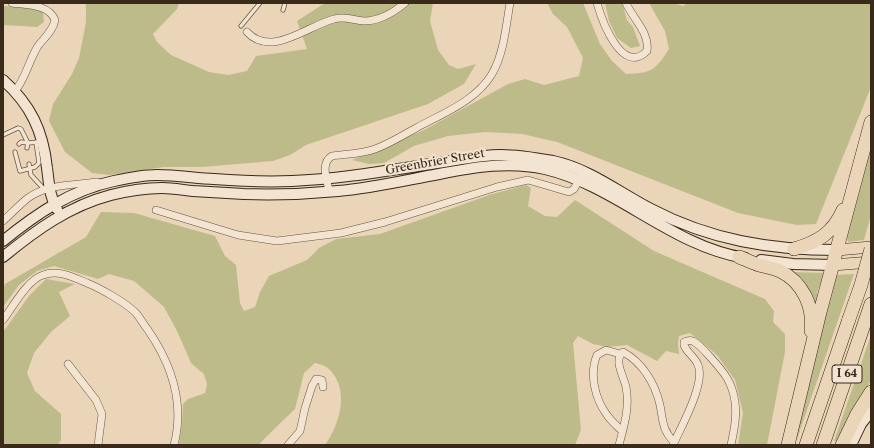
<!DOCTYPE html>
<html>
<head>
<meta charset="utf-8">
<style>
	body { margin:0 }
	#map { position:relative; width:874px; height:448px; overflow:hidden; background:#ebd5b8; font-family:"Libre Caslon Text",serif }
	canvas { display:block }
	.frame { position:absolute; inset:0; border:4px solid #392a1a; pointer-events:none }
</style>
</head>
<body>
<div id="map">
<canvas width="874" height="448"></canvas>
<div class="frame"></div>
</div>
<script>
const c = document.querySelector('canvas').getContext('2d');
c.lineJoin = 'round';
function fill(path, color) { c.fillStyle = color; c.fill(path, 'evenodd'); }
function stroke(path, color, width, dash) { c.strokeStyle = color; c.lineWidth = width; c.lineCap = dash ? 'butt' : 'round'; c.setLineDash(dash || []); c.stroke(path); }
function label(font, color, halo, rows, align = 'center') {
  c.font = font + ' "Libre Caslon Text",serif'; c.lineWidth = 4; c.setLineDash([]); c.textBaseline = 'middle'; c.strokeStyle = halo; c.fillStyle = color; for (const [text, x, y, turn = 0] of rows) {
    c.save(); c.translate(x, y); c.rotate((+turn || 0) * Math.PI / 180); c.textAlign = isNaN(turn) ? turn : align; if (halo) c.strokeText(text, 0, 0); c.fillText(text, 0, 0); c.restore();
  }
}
fill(new Path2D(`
	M84 3H179L177 9 153 34 157 42 171 55 209 72 228 75 247 71 256 56 307 49 297 21 325 3H433L430 21 438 50 449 65 458 69 476 64 464 84 428 104 306 145 290 155 273 161 202 167H164L110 175 92 173 65 152 49 121 53 104 72 74 79 58 86 22V5Z
	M547 3H583L600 44 612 61 626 74C651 73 655 71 669 49L665 31 649 3H673L683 6 687 3H871V87L816 224 797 225 738 213 557 142 522 134 485 132 448 136 414 146 384 163 369 164 352 160 424 130 508 84 525 79 544 85 579 76 583 58 567 27 553 14Z
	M605 3H622L627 20 633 27 640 46 631 48 617 38 609 21Z
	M3 6 35 8 43 12 44 22 37 27 3 25Z
	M871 148V215L864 240 848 242 847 237 848 225Z
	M526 185 531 188 528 206 545 216 557 217 575 200 654 251 765 299 774 311 773 322 785 334V352L767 445H738L743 413 735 380 717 355 690 333 679 336 678 344 679 354 666 351 657 361 627 345 607 347 593 344 578 336 573 343 581 430 575 445H325C340 424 350 389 329 369 326 366 320 364 315 363L304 373 295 409 265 438 259 445H179L182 423 183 404 188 399 205 393 207 384 204 374 191 363 177 331 164 307 134 281 109 274 98 279 54 266 37 271 19 285 3 307V290L5 284 86 237 101 212 134 213 215 236 225 256 236 265 240 303 244 311 255 307 260 292 269 276 307 260 319 248 336 239 380 234 492 194Z
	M791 272 825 273 817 292 818 299 815 312Z
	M854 274 797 439V433L834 275Z
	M46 279 75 284 59 292 70 316 51 332 34 353 27 373 35 391 61 414V440L58 445H3V332L29 296Z
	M871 335V380L838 441H834Z`), '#bebb8a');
const lane = new Path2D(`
	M283 10 285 3
	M241 26 260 3
	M3 135 18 128 21 129 28 143 27 148
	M19 144 21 142 28 143 38 142
	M15 152 20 171 35 167 39 163 36 142
	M29 164 31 175 44 189`);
const street = new Path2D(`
	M12 3C26 5 49 4 55 20 53 31 44 38 38 46 29 60 26 78 15 91
	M597 3C602 21 622 76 647 51 650 33 633 19 626 3
	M247 32C271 58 307 26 334 19 344 16 353 20 364 21 379 21 393 13 405 3
	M329 191C327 179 320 163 332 156 346 154 362 154 375 149 389 144 402 136 416 128 442 114 476 101 492 74 504 53 506 26 510 3
	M156 210 238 235 277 241 341 233 385 222 497 187 528 180 569 192 574 189 579 180
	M3 221C11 214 19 205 28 198 47 184 75 185 97 182
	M3 320C13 307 27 280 43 275 57 269 73 277 87 283 100 288 126 303 136 313 140 318 144 325 148 330 172 365 185 403 174 445
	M620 354 606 350 597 355C589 374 595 399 607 415 611 421 617 426 622 431
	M68 364 96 400 102 414 98 445
	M288 445 300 431 305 408 312 386 316 379 322 380 323 387
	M619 445C624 426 630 407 626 387 624 377 613 360 623 352 642 362 655 383 660 405 663 420 662 430 674 442
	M673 445C681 427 706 383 698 365 695 357 687 353 684 345V342C688 340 690 340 693 341 701 345 722 370 727 378 731 385 734 394 735 402 737 417 734 430 731 445`);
const secondary = new Path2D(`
	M3 80C31 105 43 131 47 168 49 182 49 196 57 209
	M3 241C36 214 71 190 114 181 128 178 142 175 157 175 176 175 195 178 214 179 240 181 266 182 292 181 339 179 385 171 431 164 454 161 478 155 501 155 518 155 536 158 553 161 590 169 618 192 651 209 710 240 771 250 837 250
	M3 257C36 230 69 206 111 195 127 191 145 188 162 188 172 188 183 190 193 191 210 192 227 193 244 194 275 195 307 194 338 191 372 188 406 180 439 174 475 167 509 161 545 169 617 186 671 246 745 258
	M761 260 793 264 833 265
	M851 445 861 424 871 411`);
const primary = new Path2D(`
	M837 250 871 247
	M833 265 871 262`);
const highway = new Path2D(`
	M794 249C818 242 833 233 843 210
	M739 257C745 259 752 263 759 265 766 267 773 268 780 271 803 282 814 307 811 331
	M788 445 820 312 871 122
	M806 445 849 319
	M823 445 871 304
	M842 445 857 414 871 392`);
stroke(lane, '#665542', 5);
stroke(street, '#665542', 8);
stroke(secondary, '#392a1a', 12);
stroke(primary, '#392a1a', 12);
stroke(highway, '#392a1a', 14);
stroke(lane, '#f2e4d1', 3.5);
stroke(street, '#f2e4d1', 7);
stroke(secondary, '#f2e4d1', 10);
stroke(primary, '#ebd5b8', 11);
stroke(highway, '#ebd5b8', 13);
const highwayBridge = new Path2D(`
	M849 319 861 285 871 249`);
stroke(highwayBridge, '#392a1a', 14, []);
stroke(highwayBridge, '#ebd5b8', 13);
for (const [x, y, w] of [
	[847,374,30]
]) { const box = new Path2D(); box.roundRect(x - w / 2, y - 9, w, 18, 3); c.fillStyle = '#f2e4d1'; c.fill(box); stroke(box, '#392a1a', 1); }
label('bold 11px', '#392a1a', null, [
	["I 64",847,374]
]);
label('12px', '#392a1a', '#f2e4d1', [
	["Greenbrier Street",435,162,-10]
]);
</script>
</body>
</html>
